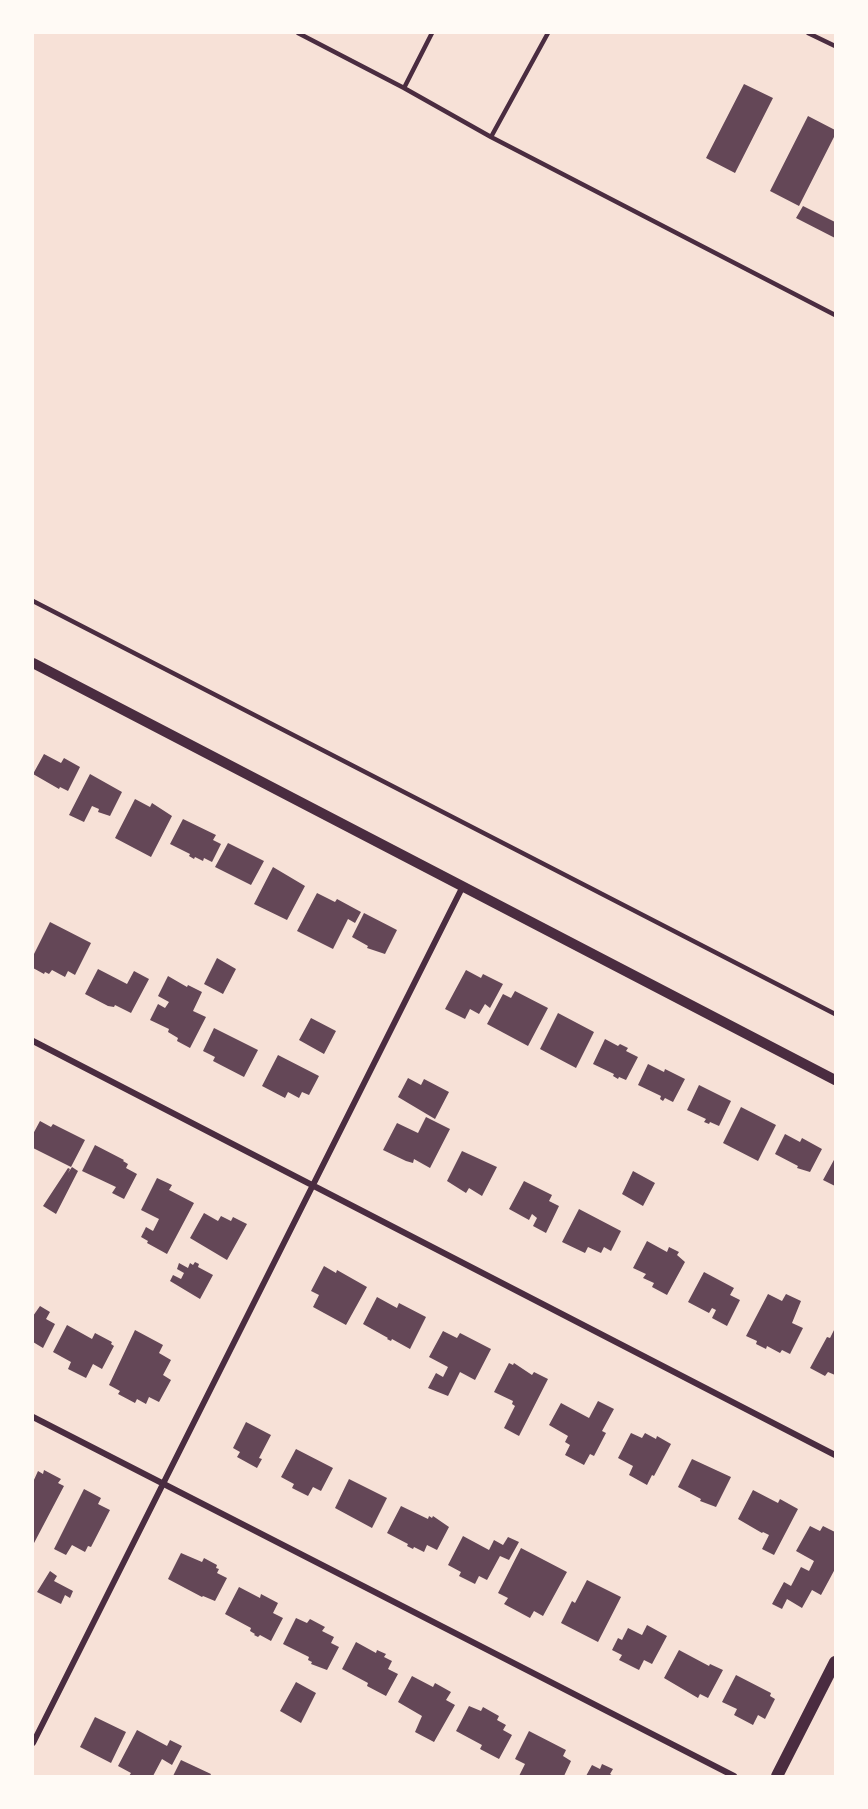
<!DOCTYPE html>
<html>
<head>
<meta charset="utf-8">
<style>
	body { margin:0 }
	#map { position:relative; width:868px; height:1809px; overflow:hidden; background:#f7e1d7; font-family:Montserrat,sans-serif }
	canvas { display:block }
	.frame { position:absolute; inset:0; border:34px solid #fffaf5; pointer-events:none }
</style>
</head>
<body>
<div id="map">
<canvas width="868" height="1809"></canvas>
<div class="frame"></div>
</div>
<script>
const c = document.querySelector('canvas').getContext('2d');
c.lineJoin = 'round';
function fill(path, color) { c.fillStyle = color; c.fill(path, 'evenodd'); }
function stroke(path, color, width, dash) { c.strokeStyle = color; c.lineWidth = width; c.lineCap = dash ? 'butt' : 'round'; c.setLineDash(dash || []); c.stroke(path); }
fill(new Path2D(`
	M744 84 773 98 735 173 706 158Z
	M808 116 835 130V135L799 206 770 191Z
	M803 206 835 222V238L796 218Z
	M44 754 61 763 64 758 80 767 68 791 60 787 59 789 33 774Z
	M90 774 122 792 110 816 98 812 99 809 92 806 84 822 69 815Z
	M135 799 150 807 152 803 172 816 151 857 115 838Z
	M183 819 216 835 213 840 221 844 212 862 204 858 203 861 195 857 194 859 189 856 190 854 170 844Z
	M228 843 264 861 251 885 215 867Z
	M273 867 305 886 287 920 254 904Z
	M317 893 335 902 337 899 361 912 355 923 348 919 333 949 297 931Z
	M364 913 397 930 385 954 367 948 368 946 352 937Z
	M50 922 91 943 75 975 68 971 65 977 52 970 49 974 45 972 44 974 33 968V956Z
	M217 958 236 969 223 994 204 984Z
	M98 969 127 984 134 971 149 979 131 1013 115 1005 114 1007 108 1006 85 994Z
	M466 970 481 978 483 974 503 984 490 1008 485 1004 479 1014 470 1009 465 1019 445 1009Z
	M168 976 187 987 188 985 202 992 193 1011 206 1017 190 1048 177 1041 178 1038 168 1032 169 1029 150 1020 158 1004 165 1008 169 1002 158 996Z
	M515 991 548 1008 528 1046 487 1024 503 994 511 998Z
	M558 1013 594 1032 576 1068 540 1049Z
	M311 1018 336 1031 324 1054 299 1040Z
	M214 1028 258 1050 244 1077 213 1061 215 1057 203 1051Z
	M605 1039 618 1046 620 1044 628 1048 626 1051 638 1057 626 1080 619 1077 618 1079 613 1076 614 1074 593 1064Z
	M278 1055 319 1076 309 1095 302 1092 299 1098 288 1092 285 1098 262 1086Z
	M648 1064 664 1072 665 1069 685 1079 673 1102 665 1098 663 1101 660 1099 661 1096 638 1085Z
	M408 1078 421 1085 424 1079 449 1092 435 1119 398 1097Z
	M699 1085 731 1101 719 1126 710 1122 709 1124 704 1122 706 1119 687 1110Z
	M741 1107 776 1125 758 1161 723 1143Z
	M426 1117 450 1129 430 1168 414 1159 413 1163 406 1161 383 1150 397 1123 418 1133Z
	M40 1121 51 1127 53 1124 85 1140 71 1167 33 1148V1134Z
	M785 1134 800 1142 802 1138 822 1149 810 1172 797 1168 798 1166 775 1154Z
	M95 1145 124 1160 123 1161 128 1164 126 1168 137 1174 124 1199 112 1193 116 1187 82 1171Z
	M462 1151 497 1167 482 1196 469 1188 466 1193 447 1181Z
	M835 1158V1186L823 1180Z
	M72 1167 78 1171 56 1214 43 1206 68 1168 70 1169 68 1173Z
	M633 1171 655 1183 643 1206 622 1194Z
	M157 1178 172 1185 169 1190 194 1203 167 1254 147 1243 148 1241 141 1237 146 1227 153 1231 159 1219 141 1210Z
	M524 1181 552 1195 549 1201 559 1206 546 1233 533 1226 537 1218 532 1214 529 1220 509 1209Z
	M579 1209 621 1231 611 1251 604 1247 601 1253 588 1247 585 1253 562 1242Z
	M204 1213 218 1221 221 1216 231 1221 233 1217 247 1224 227 1260 190 1238Z
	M647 1241 667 1252 669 1247 679 1252 677 1255 685 1262 667 1295 652 1287 654 1283 643 1278 646 1274 633 1268Z
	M195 1262 199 1264 198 1267 213 1275 200 1299 170 1281 173 1275 181 1279 184 1273 177 1269 179 1263 188 1268 190 1263 193 1265Z
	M324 1266 336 1273 337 1270 367 1287 346 1325 313 1307 319 1295 311 1291Z
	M704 1272 734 1288 730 1295 740 1300 727 1326 712 1318 716 1310 712 1308 709 1313 688 1302Z
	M768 1294 782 1301 786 1294 801 1301 792 1323 803 1328 790 1354 782 1350 780 1353 767 1346 766 1349 756 1344 757 1341 746 1336Z
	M377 1297 397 1308 399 1303 426 1317 410 1349 392 1339 391 1341 387 1339 388 1338 363 1324Z
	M40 1306 50 1312 46 1319 55 1324 43 1348 33 1342V1316Z
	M67 1325 92 1339 95 1333 112 1342 111 1344 114 1346 102 1369 93 1364 86 1378 68 1369 71 1362 53 1352Z
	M835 1328V1375L828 1372 825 1376 810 1368 827 1337 830 1338Z
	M135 1330 163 1345 159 1353 171 1360 163 1375 171 1380 159 1402 149 1397 146 1404 137 1399 135 1403 118 1394 120 1391 109 1385Z
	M443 1331 457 1338 460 1333 491 1349 475 1380 460 1372 448 1396 428 1388 436 1373 443 1377 448 1367 429 1357Z
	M509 1363 513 1365 514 1363 532 1375 534 1372 548 1379 519 1436 504 1428 515 1406 512 1404 513 1401 494 1392Z
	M598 1401 614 1409 602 1431 606 1433 594 1456 590 1454 584 1465 565 1455 570 1445 565 1442 568 1436 549 1425 561 1403 589 1418Z
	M246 1422 271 1435 259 1458 262 1459 257 1468 237 1457 240 1452 233 1448Z
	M631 1433 642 1438 645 1433 656 1439 657 1436 671 1444 654 1476 652 1475 647 1485 629 1475 633 1466 618 1458Z
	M296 1449 333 1468 321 1491 313 1487 308 1496 292 1488 294 1484 281 1477Z
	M692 1459 731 1477 716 1507 700 1501 701 1499 678 1487Z
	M44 1470 61 1479 58 1483 64 1486 33 1545V1482L38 1471 43 1474Z
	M349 1479 387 1498 372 1528 335 1508Z
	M84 1489 101 1498 98 1504 110 1510 91 1547 88 1546 85 1552 72 1545 66 1555 54 1549Z
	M753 1490 778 1503 780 1499 798 1509 774 1555 762 1549 769 1535 763 1532 762 1533 738 1519Z
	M401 1506 428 1519 429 1516 432 1518 433 1516 449 1527 437 1550 427 1545 424 1552 414 1547 413 1549 407 1546 408 1544 387 1533Z
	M810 1526 820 1531 823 1526 835 1532V1569L821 1595 812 1590 802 1608 787 1599 782 1609 772 1604 784 1582 791 1586 801 1567 809 1571 814 1561 796 1551Z
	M463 1536 489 1550 494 1540 503 1545 508 1537 519 1542 509 1560 500 1556 487 1580 479 1576 475 1584 459 1576 461 1572 448 1565Z
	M521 1548 567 1572 543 1616 534 1611 530 1618 504 1604 508 1598 498 1593Z
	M181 1553 202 1562 204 1558 217 1565 216 1568 219 1569 217 1573 227 1578 215 1601 203 1596 202 1597 168 1579Z
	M50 1571 57 1576 54 1581 73 1591 70 1598 65 1595 61 1604 37 1592Z
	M587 1580 621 1597 598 1642 561 1623 572 1601 575 1603Z
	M239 1587 260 1598 261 1594 278 1603 273 1613 283 1618 271 1641 260 1635 258 1637 254 1635 255 1634 250 1631 251 1628 225 1614Z
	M296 1618 307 1623 310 1619 325 1627 322 1631 334 1637 331 1643 339 1647 327 1670 311 1664 312 1662 308 1660 309 1657 283 1644Z
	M647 1625 667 1636 652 1664 644 1660 639 1670 619 1660 622 1655 612 1650 618 1638 622 1640 628 1628 642 1635Z
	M356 1642 376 1653 377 1650 386 1654 384 1657 392 1661 388 1669 398 1674 386 1696 367 1686 368 1683 342 1669Z
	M679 1650 709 1666 710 1664 723 1670 708 1698 700 1694 698 1698 664 1678Z
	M736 1675 771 1693 770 1696 775 1699 765 1719 758 1715 753 1725 734 1715 737 1709 722 1702Z
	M412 1676 433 1687 435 1683 451 1692 446 1700 455 1705 434 1742 415 1732 422 1716 398 1702Z
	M296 1682 316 1693 301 1723 280 1711Z
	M469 1706 481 1711 483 1707 499 1716 497 1720 506 1725 503 1730 512 1735 499 1759 480 1749 482 1745 456 1731Z
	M95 1717 126 1732 111 1763 80 1747Z
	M137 1730 167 1746 170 1740 182 1746 172 1765 162 1759 153 1776H129L131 1773 118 1766Z
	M529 1731 566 1750 563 1756 571 1761 564 1776H519L525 1764 515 1759Z
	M181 1760 211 1774 210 1776H173Z
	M602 1764 613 1769 610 1774 613 1776H586L592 1765 600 1769Z`), '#644757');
stroke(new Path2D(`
	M298 33 404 88 491 137 835 315
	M808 33 835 46
	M404 88 432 33
	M491 137 548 33
	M33 601 835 1014`), '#4a2c40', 4.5);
stroke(new Path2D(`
	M33 1041 835 1455
	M33 1417 734 1776
	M33 1743 463 886`), '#4a2c40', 6);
stroke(new Path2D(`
	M33 663 835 1080`), '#4a2c40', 10);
stroke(new Path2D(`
	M777 1776 835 1662`), '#4a2c40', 12);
</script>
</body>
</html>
